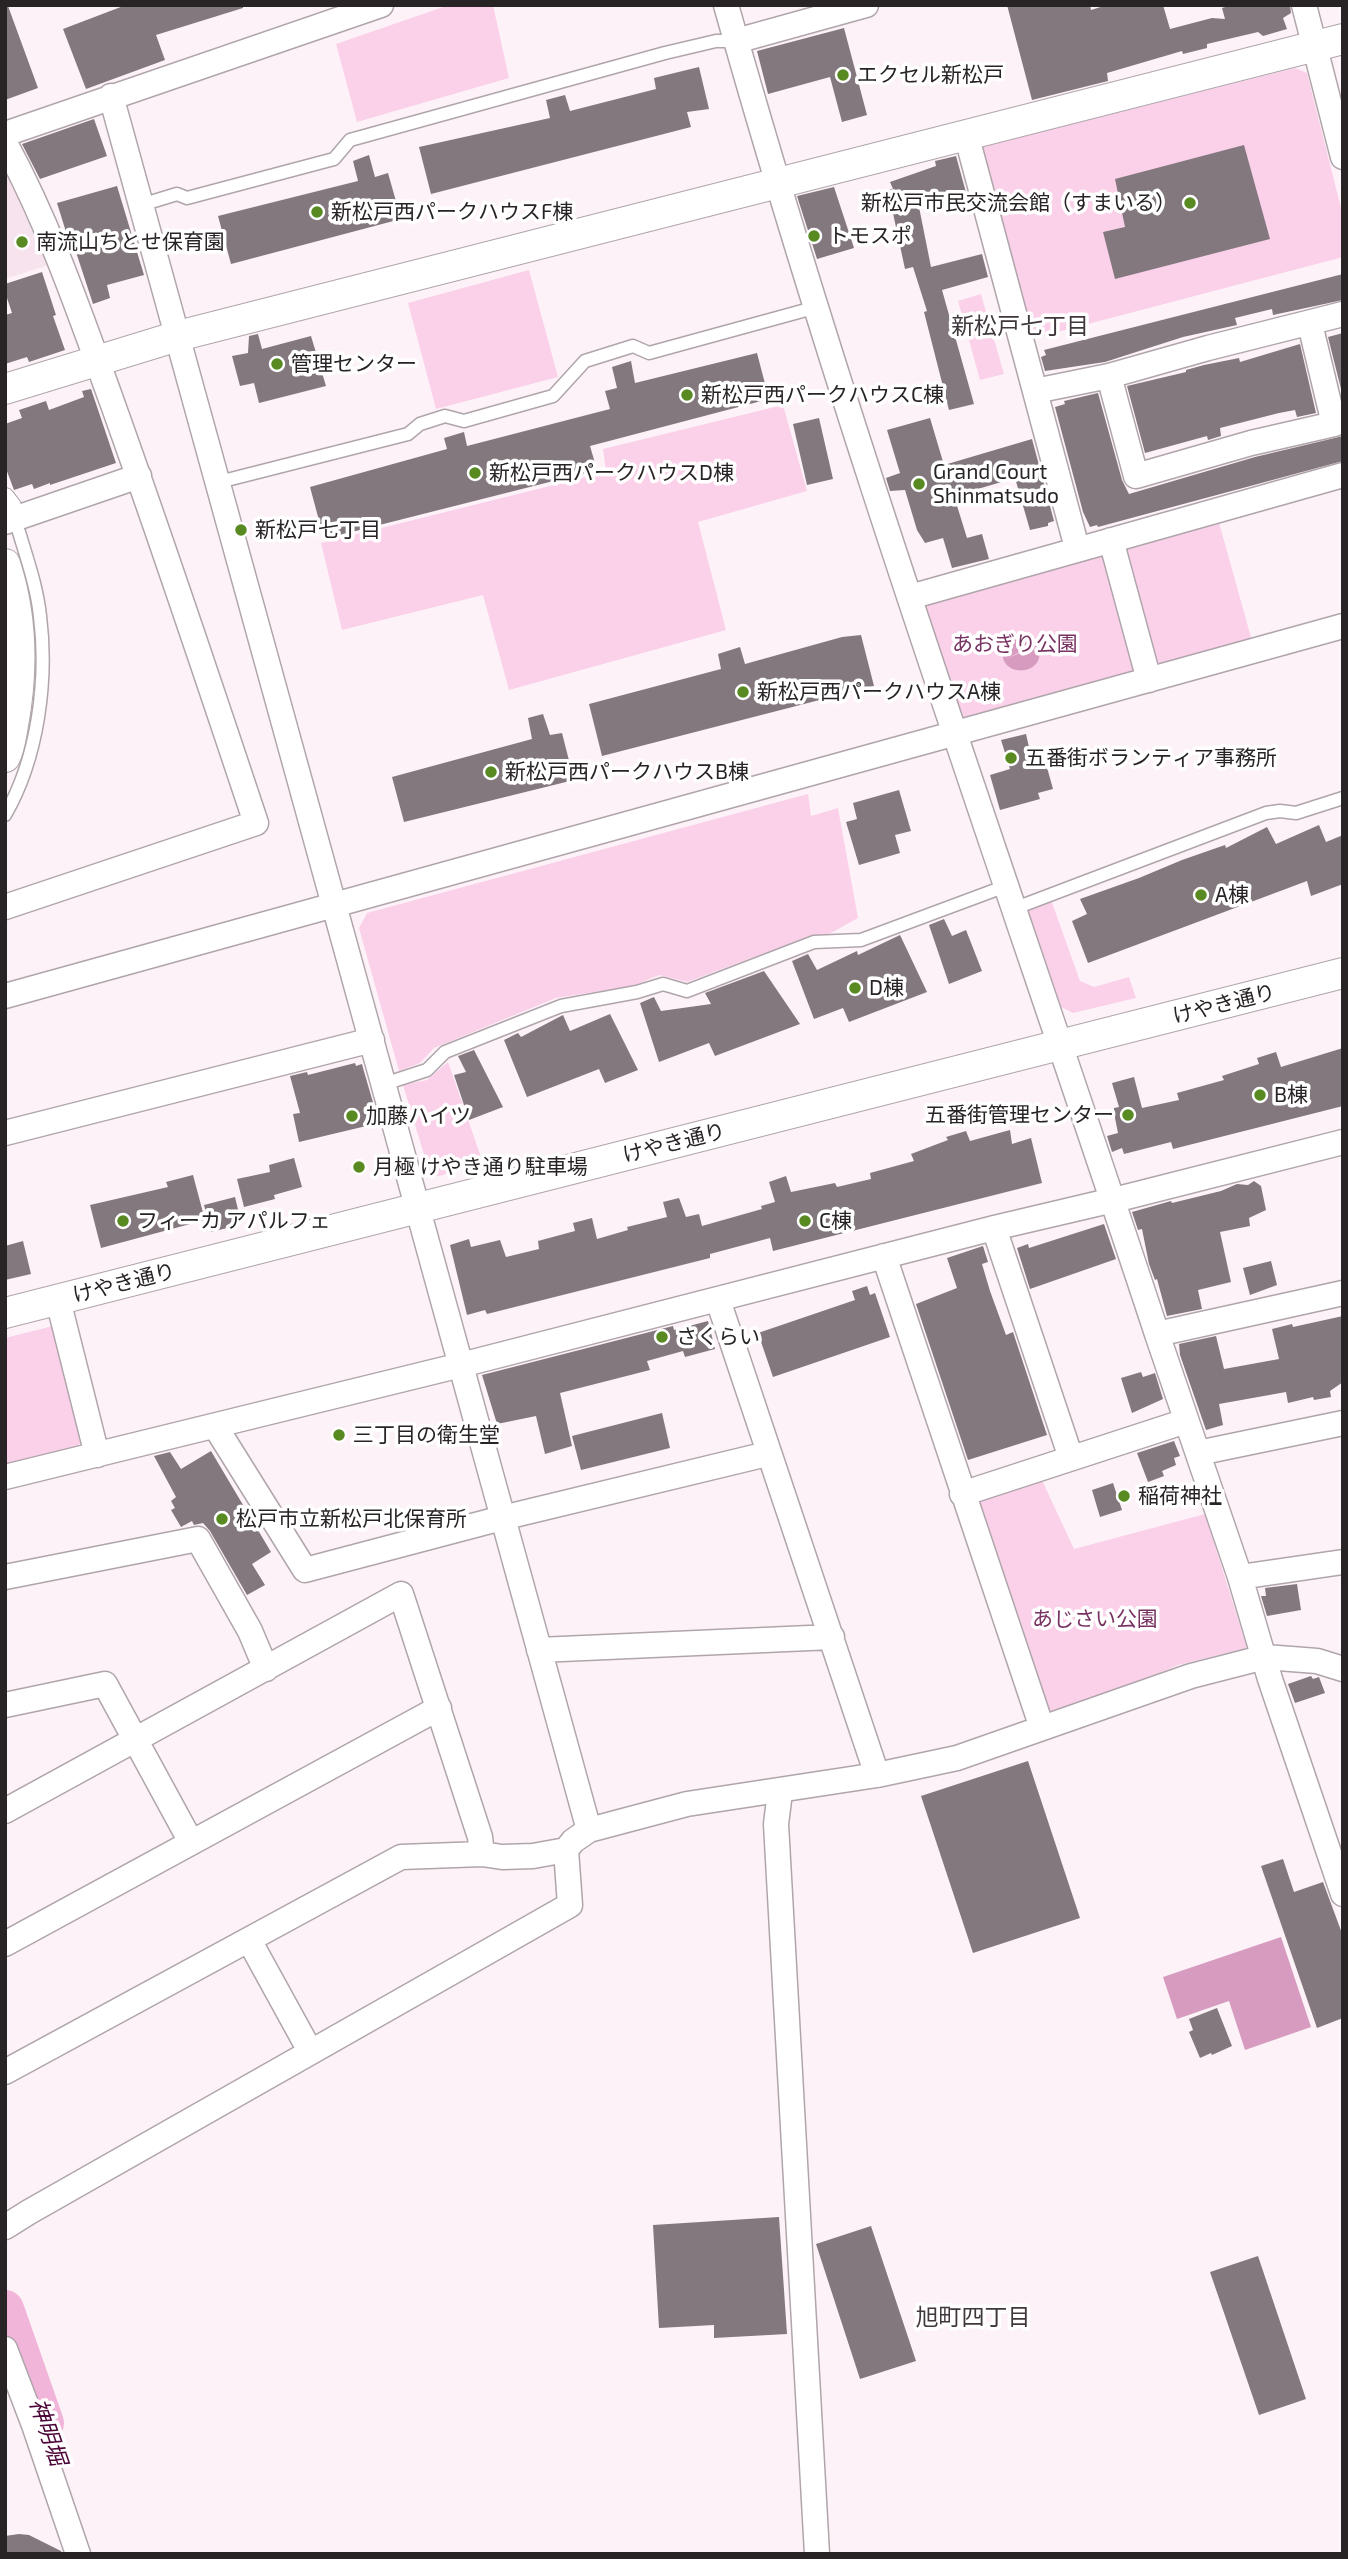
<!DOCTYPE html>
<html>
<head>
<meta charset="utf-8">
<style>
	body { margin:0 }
	#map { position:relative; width:1348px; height:2559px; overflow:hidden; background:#fdf2f8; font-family:"Exo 2",sans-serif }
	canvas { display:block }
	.frame { position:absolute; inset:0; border:7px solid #282426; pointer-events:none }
</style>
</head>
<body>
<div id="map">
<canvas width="1348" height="2559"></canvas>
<div class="frame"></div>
</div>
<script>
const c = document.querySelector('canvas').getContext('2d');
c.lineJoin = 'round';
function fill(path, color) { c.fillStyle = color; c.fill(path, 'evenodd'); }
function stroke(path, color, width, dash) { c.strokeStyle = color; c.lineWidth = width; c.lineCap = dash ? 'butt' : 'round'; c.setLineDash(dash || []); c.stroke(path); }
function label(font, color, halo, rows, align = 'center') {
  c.font = font + ' "Exo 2","Noto Sans JP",sans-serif'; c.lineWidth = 7; c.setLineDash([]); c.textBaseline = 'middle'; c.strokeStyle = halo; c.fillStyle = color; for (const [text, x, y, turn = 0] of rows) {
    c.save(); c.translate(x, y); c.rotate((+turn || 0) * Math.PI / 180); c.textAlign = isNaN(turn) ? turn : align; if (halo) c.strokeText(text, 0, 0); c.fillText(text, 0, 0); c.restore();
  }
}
fill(new Path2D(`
	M5 168 20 191 28 218 48 265 5 279Z`), '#f6e3ee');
fill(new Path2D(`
	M449 5H493L509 78 357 122 336 44Z
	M1295 68 1307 73 1343 216V257L1031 339 978 148Z
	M529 270 558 377 436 409 408 303Z
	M981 294 1004 374 980 380 958 301Z
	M783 405 807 491 698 522 726 630 509 690 483 595 342 630 321 543 606 472 603 449Z
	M1218 519 1252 641 1164 666 1154 664 1125 547Z
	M1098 554 1104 557 1134 673 964 722 958 715 922 613 927 602Z
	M808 794 811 816 838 808 858 918 822 938 813 935 687 982 659 975 633 986 556 998 434 1048 420 1063 399 1071 359 928 367 913Z
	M1050 897 1080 981 1094 987 1129 977 1136 998 1073 1013 1061 1007 1025 907Z
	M448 1062 483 1163 439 1176 433 1175 429 1171 403 1085 427 1080Z
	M57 1325 82 1441 73 1452 5 1467V1338Z
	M1041 1478 1074 1549 1205 1514 1247 1648 1178 1665 1047 1720 971 1501Z`), '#fbd1ea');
fill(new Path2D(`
	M1017 634 1030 636 1037 643 1006 659 1038 645C1049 677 998 679 1003 650 1004 641 1010 637 1017 634Z
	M1281 1937 1311 2027 1245 2050 1229 2001 1177 2019 1163 1977Z`), '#d69bbf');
stroke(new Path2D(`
	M5 2309 45 2423`), '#f1b5d9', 38);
fill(new Path2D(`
	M126 5H243V8L156 35 165 60 86 89 63 29Z
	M1007 5H1090L1091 10 1107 5H1163L1170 29 1212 18 1225 19 1222 8 1232 5H1290L1291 13 1283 18 1287 29 1263 36 1258 32 1207 44V48L1183 54 1182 51 1107 73 1108 81 1032 100Z
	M5 6H8L38 88 5 100Z
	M844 28 867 115 842 122 830 77 768 94 757 51Z
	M699 67 709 109 687 112 691 127 431 194 419 147 550 118 546 100 565 95 570 111 656 89 654 78Z
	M94 119 107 156 40 179 22 144Z
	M1244 145 1270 239 1115 279 1103 232 1125 227 1115 179Z
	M369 155 375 177 388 173 401 219 231 264 218 216 358 181 353 161Z
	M956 156 967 196 953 200 952 196 919 207 931 267 982 254 988 277 942 290 974 404 949 410 924 312 927 311 913 267 905 269 888 190 893 189 890 182 936 166 935 161Z
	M117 186 144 275 107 285 110 298 93 304 76 252 72 251 57 203Z
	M834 187 854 248 817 259 797 196Z
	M42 272 56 315 53 316 65 350 29 362 27 357 5 364V315L12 313 5 292V284Z
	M1343 274V300L1273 315 1272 309 1235 318 1237 325 1183 337 1105 362 1045 371 1041 357 1046 355 1044 350Z
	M1343 333V397L1328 337Z
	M258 334 262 349 311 336 326 386 259 403 254 383 240 386 232 356 248 353 249 336Z
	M1300 344 1316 413 1297 417 1295 410 1279 413 1220 428 1221 436 1208 440 1207 436 1145 453 1127 386 1186 372V370L1204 365 1239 358 1240 362Z
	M757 353 769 399 590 446 597 470 324 539 310 487 447 449 444 438 464 432 467 446 610 409 605 391 617 388 612 367 631 361 635 383Z
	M91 389 116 463 50 485V483L34 489 32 484 14 490 5 466V424L22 418 19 410 46 401 49 410 84 397 82 391Z
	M1098 393 1122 480 1129 494 1255 457 1343 436V461L1098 527 1097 525 1090 527 1083 512 1055 407 1065 404 1064 401Z
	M819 418 833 479 807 485 793 424Z
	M930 418 944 465 1032 439 1054 521 1048 523V526L1030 530 1015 478 954 496 967 538 982 534 989 559 952 568 943 538 925 543 917 530 905 490 890 491 886 478 900 473 887 430Z
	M861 635 874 686 602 756 589 704 721 669 718 654 740 647 745 664 842 637Z
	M543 714 550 735 562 733 574 780 404 822 392 777 532 739 528 718Z
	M1026 734 1031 756 1043 753 1053 789 1038 793 1040 799 1000 810 990 775 1010 769 1001 740Z
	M899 790 911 831 895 835 900 853 859 865 846 822 857 819 853 803Z
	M1319 825 1326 842 1343 835V884L1311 896 1307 881 1088 963 1072 921 1087 914 1080 899 1139 878 1182 860 1225 845 1226 848 1267 827 1276 844Z
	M944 919 952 936 966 930 982 971 949 984 929 925Z
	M900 935 927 992 849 1022 843 1008 814 1019 792 961 808 954 817 970 857 951 858 955Z
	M764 971 800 1024 715 1056 709 1043 659 1062 640 1003 654 997 661 1011 711 1004 705 993Z
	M610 1014 638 1070 605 1083 599 1069 527 1097 504 1040 518 1033 521 1037 563 1015 570 1031Z
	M1343 1048V1106L1173 1149 1171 1142 1124 1154 1122 1148 1112 1152 1107 1136 1118 1133 1114 1113V1108L1119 1107 1112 1083 1134 1077 1142 1108 1179 1100 1177 1093 1224 1080 1222 1076 1259 1064 1257 1058 1276 1052 1281 1067Z
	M474 1050 503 1107 469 1120 454 1075 466 1072 458 1056Z
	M355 1063 356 1066 362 1064 363 1068 379 1123 299 1142 293 1114 300 1113 290 1076 307 1072 308 1075Z
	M1010 1130 1012 1144 1031 1138 1042 1183 773 1251 770 1238 710 1254V1258L487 1314 485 1310 467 1315 450 1245 469 1239 471 1247 500 1240 506 1257 539 1249 538 1241 575 1231 573 1223 592 1218 597 1239 628 1230 627 1227 667 1217 663 1202 679 1198 686 1217 699 1214 702 1226 762 1209 761 1206 775 1202 769 1182 786 1176 791 1192 835 1183 837 1187 871 1179 870 1173 914 1161 911 1154 948 1140 946 1137 966 1131 970 1141Z
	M294 1158 302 1187 274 1195 275 1199 244 1207 237 1179 270 1172 269 1165Z
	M193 1175 205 1220 101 1248 90 1205 168 1187 166 1182Z
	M1254 1181 1261 1186 1266 1210 1249 1218 1250 1226 1220 1232 1231 1282 1198 1290 1202 1309 1167 1316 1157 1279 1155 1280 1149 1264 1142 1229 1138 1230 1132 1212 1171 1201 1172 1203 1221 1191 1237 1184 1248 1185Z
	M235 1197 240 1218 233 1219 235 1226 211 1232 204 1205Z
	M1104 1224 1116 1259 1030 1289 1017 1248 1028 1244 1029 1248Z
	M23 1241 31 1274 5 1280V1246Z
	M983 1246 988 1262 982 1264 990 1291 1006 1335 1013 1332 1047 1435 968 1460 916 1304 957 1288 947 1258Z
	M1271 1261 1277 1285 1250 1295 1243 1268Z
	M867 1286 870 1295 875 1293 890 1337 773 1377 758 1333 855 1300 852 1291Z
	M1343 1316V1382L1330 1391 1331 1397 1314 1400 1313 1397 1288 1403 1286 1392 1219 1404 1223 1425 1206 1430 1180 1355 1179 1344 1216 1336 1224 1369 1279 1359 1272 1329 1292 1324 1293 1327Z
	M708 1321 715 1349 685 1357 683 1351 647 1361 650 1370 560 1393 572 1446 545 1454 536 1416 497 1424 482 1375 673 1326 674 1330Z
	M1141 1372 1143 1377 1155 1373 1163 1399 1132 1413 1121 1378Z
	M662 1413 670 1448 581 1470 572 1436Z
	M1174 1441 1180 1456 1174 1458 1176 1465 1162 1471 1164 1476 1148 1482 1137 1453Z
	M211 1451 271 1552 252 1564 265 1585 247 1595 210 1531 203 1523 194 1525 192 1521 181 1527 171 1510 175 1508 171 1501 176 1497 154 1456 170 1452 181 1469Z
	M1113 1483 1122 1510 1100 1517 1092 1490Z
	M1297 1584 1301 1610 1267 1616 1261 1596H1266L1265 1588Z
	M1311 1676 1313 1679 1319 1677 1325 1693 1295 1703 1288 1684Z
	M1028 1761 1080 1918 973 1953 921 1796Z
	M1283 1859 1294 1892 1323 1882 1343 1936V2018L1317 2028 1261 1866Z
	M1217 2008 1232 2046 1212 2055 1211 2053 1200 2058 1189 2032 1193 2030 1189 2019Z
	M779 2217 787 2334 714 2338V2325L659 2328 653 2225Z
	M871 2226 916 2361 860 2379 816 2244Z
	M1258 2256 1306 2399 1259 2415 1210 2272Z
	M19 2534 29 2535 61 2551 62 2554H5V2536Z`), '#82787e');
const service = new Path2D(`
	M141 205 177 194 187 198 334 159 350 140 665 53 716 41H736
	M219 482 408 434 420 424 445 416 464 421 553 396 585 361 633 346 649 353 817 307
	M5 815C38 758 48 680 40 616 37 587 27 559 19 532
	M1013 909 1266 813 1280 811 1296 813 1343 798
	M384 1084 427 1070 445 1052 561 1006 637 992 663 984 687 991 814 942 861 940 1006 886`);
const pedestrian = new Path2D(`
	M5 497 12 506`);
const minor = new Path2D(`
	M726 5C852 453 1011 892 1157 1334L1343 1293
	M1304 5 1343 157
	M736 41 866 5
	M111 96 589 1830
	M5 134 381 5
	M966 134 1077 548
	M5 143C50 226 80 314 112 402 162 541 209 682 256 823L5 907
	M1109 376 1136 476 1251 443 1334 424 1310 324
	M1035 391 1109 376 1208 348 1343 314
	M5 522 139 476
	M1111 540 1149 680
	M910 597 1343 475
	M5 996 1343 626
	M5 1133 372 1040
	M994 1228 1071 1458
	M884 1256 1042 1728
	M58 1300 97 1455
	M718 1300 877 1775
	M1157 1334 1240 1577 1270 1679 1343 1894
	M215 1426 305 1570 502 1518 767 1454
	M1198 1453 1343 1423
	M5 1477 461 1365 994 1228 1126 1197 1343 1142
	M962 1494 1186 1421
	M5 1577 198 1539 250 1631 266 1669
	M1240 1577 1343 1562
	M539 1650 832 1637
	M5 1705 105 1684 191 1842
	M780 1792 776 1824 817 2554
	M5 1811 401 1594 480 1837 482 1854
	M249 1940 310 2051
	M5 1944 439 1708
	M5 2072 401 1857 482 1854 502 1857 533 1856 566 1850
	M5 2227 29 2212 570 1905 566 1850 573 1841 589 1830 687 1804 877 1775 957 1758 1191 1676 1265 1657 1317 1661 1343 1669
	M5 2349 34 2425 78 2554`);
const tertiary = new Path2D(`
	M5 389 178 336 1343 39
	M5 564C22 616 23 671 13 725 11 736 10 747 5 757
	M5 1313 1343 973`);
stroke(service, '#afa5ab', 15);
stroke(pedestrian, '#afa5ab', 20);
stroke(minor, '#afa5ab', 27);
stroke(tertiary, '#afa5ab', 32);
stroke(service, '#fff', 12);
stroke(pedestrian, '#fff', 18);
stroke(minor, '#fff', 24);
stroke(tertiary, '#fff', 30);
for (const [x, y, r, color] of [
	[843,75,7,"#588a21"],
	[1190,203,7,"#588a21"],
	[317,212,7,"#588a21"],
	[814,236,7,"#588a21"],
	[22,242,7,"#588a21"],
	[277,364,7,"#588a21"],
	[687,395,7,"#588a21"],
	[475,473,7,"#588a21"],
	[919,484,7,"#588a21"],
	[241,530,7,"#588a21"],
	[743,692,7,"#588a21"],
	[1011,758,7,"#588a21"],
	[491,772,7,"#588a21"],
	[1201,895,7,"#588a21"],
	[855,988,7,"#588a21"],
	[1260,1095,7,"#588a21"],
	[1128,1115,7,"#588a21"],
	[352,1116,7,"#588a21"],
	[359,1167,7,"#588a21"],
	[123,1221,7,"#588a21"],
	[805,1221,7,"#588a21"],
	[662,1337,7,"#588a21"],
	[339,1435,7,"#588a21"],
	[1124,1496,7,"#588a21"],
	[222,1519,7,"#588a21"]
]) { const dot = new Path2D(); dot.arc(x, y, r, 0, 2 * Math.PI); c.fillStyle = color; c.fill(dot); stroke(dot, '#fff', 2.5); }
label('21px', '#282426', '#fff', [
	["エクセル新松戸",857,75],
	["新松戸市民交流会館（すまいる）",1176,203,"right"],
	["新松戸西パークハウスF棟",331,212],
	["トモスポ",828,236],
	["南流山ちとせ保育園",36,242],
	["管理センター",291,364],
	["新松戸西パークハウスC棟",701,395],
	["Grand Court",933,472],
	["Shinmatsudo",933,496],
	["新松戸西パークハウスD棟",489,473],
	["新松戸七丁目",255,530],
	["新松戸西パークハウスA棟",757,692],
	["五番街ボランティア事務所",1025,758],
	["新松戸西パークハウスB棟",505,772],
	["A棟",1215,895],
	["D棟",869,988],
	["B棟",1274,1095],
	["五番街管理センター",1114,1115,"right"],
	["加藤ハイツ",366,1116],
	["月極 けやき通り駐車場",373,1167],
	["フィーカ アパルフェ",137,1221],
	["C棟",819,1221],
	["さくらい",676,1337],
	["三丁目の衛生堂",353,1435],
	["稲荷神社",1138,1496],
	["松戸市立新松戸北保育所",236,1519]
], 'left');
label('21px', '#783261', '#fff', [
	["あおぎり公園",1015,644],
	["あじさい公園",1095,1619]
]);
label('21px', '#282426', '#fff', [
	["けやき通り",1224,1004,-14],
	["けやき通り",674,1143,-14],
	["けやき通り",124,1283,-14]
]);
label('23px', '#3f373c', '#fff', [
	["新松戸七丁目",1020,326],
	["旭町四丁目",973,2317]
]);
label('italic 23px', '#4b0538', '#fff', [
	["神明堀",48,2432,71]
]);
</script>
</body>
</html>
